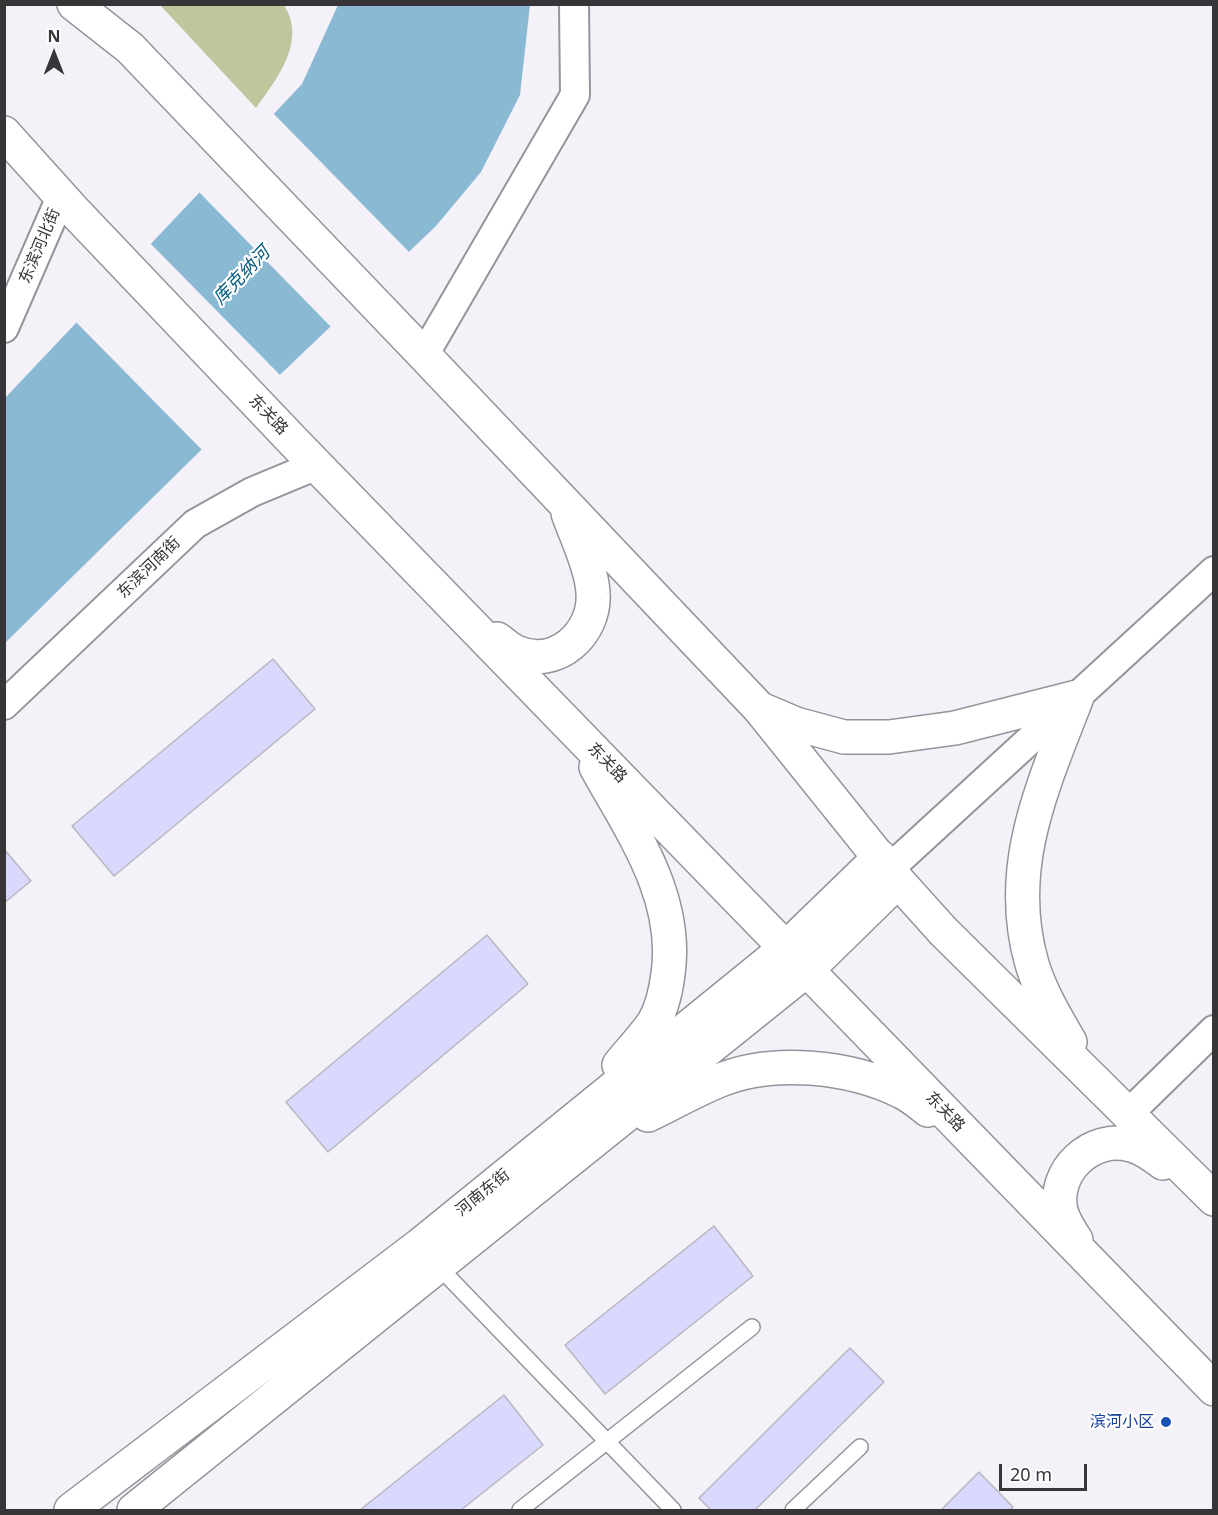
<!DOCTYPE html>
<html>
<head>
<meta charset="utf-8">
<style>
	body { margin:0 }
	#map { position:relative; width:1218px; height:1515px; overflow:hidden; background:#f5f1f9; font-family:"Noto Sans",sans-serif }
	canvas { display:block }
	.frame { position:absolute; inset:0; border:6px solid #373538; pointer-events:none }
	.north { position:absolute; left:24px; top:24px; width:60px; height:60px; -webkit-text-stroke:4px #fff; paint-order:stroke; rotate:0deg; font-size:16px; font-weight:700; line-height:24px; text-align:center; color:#373538 }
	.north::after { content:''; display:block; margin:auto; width:21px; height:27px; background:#373538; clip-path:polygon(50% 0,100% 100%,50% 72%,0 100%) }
	.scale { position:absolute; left:999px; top:1464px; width:88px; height:27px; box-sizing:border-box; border:3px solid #373538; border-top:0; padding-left:8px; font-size:18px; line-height:21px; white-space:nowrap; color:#373538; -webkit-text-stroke:4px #fff; paint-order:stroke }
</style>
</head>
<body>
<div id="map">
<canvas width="1218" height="1515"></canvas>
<div class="frame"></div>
<div class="north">N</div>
<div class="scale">20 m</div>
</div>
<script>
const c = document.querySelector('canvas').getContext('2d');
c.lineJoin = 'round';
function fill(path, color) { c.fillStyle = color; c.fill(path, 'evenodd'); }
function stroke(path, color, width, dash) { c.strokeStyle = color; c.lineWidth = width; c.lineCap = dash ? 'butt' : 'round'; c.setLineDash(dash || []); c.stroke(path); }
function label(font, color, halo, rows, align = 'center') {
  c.font = font + ' "Noto Sans","Noto Sans SC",sans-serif'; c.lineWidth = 4.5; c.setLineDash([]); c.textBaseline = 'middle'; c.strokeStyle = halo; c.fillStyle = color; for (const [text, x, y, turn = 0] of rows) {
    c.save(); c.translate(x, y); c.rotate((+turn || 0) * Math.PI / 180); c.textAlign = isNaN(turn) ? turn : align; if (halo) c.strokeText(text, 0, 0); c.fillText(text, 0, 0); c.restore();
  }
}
fill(new Path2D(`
	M160 5H284C307 41 277 79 256 108Z`), '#c0c59e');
fill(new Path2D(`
	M338 5H530L520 95 481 172 436 226 198 453 5 643V398L302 84Z`), '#8ab9d4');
fill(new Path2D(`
	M272 112 411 254 333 329 197 190Z
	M149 242 282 377 204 452 74 320Z`), '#f5f1f9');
const building = new Path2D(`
	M273 659 315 709 114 876 72 826Z
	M4 849 31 881 4 903Z
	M487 935 528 984 328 1152 286 1102Z
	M714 1226 753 1276 605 1394 565 1345Z
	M850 1348 884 1382 755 1510H711L699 1498Z
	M504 1395 543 1445 461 1510H360Z
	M979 1472 1013 1507 1010 1510H941Z`);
fill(building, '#d9d8fd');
stroke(building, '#b7b7c0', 1.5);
const lane = new Path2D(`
	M436 1264 673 1510
	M520 1510 752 1327
	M793 1510 860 1447`);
const street = new Path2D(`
	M4 328 61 197
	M424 355 575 95 574 4
	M4 705 195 524 252 492 317 465
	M889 869 1214 571
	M1128 1114 1214 1030`);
const secondary = new Path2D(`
	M74 4 130 48 424 355 759 708 898 881 943 931 1214 1199
	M4 133 76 213 293 441 1214 1389
	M497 639C503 643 509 649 516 652 556 670 596 633 593 593 592 569 576 536 568 513
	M763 710 796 724 844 737H889L955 728 1077 697
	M596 767C632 832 679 897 668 974 666 990 662 1008 654 1022 644 1037 630 1051 619 1065
	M1070 1042C1056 1018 1040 991 1032 964 1004 867 1043 786 1077 697
	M648 1115C671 1104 694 1091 718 1081 772 1058 850 1066 902 1092 911 1096 920 1104 928 1110
	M1076 1240C1070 1231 1064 1222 1061 1211 1052 1171 1092 1134 1131 1145 1143 1148 1154 1156 1163 1163
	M71 1510 420 1245 787 947 880 857
	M134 1510 808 969 898 881`);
stroke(lane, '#97939a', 18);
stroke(street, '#97939a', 32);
stroke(secondary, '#97939a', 36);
stroke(lane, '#fff', 15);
stroke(street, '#fff', 28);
stroke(secondary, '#fff', 33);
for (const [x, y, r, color] of [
	[1166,1422,6,"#1a4fb4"]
]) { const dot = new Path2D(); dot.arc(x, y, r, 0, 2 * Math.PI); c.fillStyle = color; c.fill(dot); stroke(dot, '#fff', 2); }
label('16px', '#373538', '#fff', [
	["东滨河北街",40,246,-67],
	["东关路",268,415,46],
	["东滨河南街",149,568,-44],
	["东关路",607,763,46],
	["东关路",945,1112,46],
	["河南东街",483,1193,-39]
]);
label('16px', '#164399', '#fff', [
	["滨河小区",1154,1422]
], 'right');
label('italic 18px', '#005b7e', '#fff', [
	["库克纳河",242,276,-46]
]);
</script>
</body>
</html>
